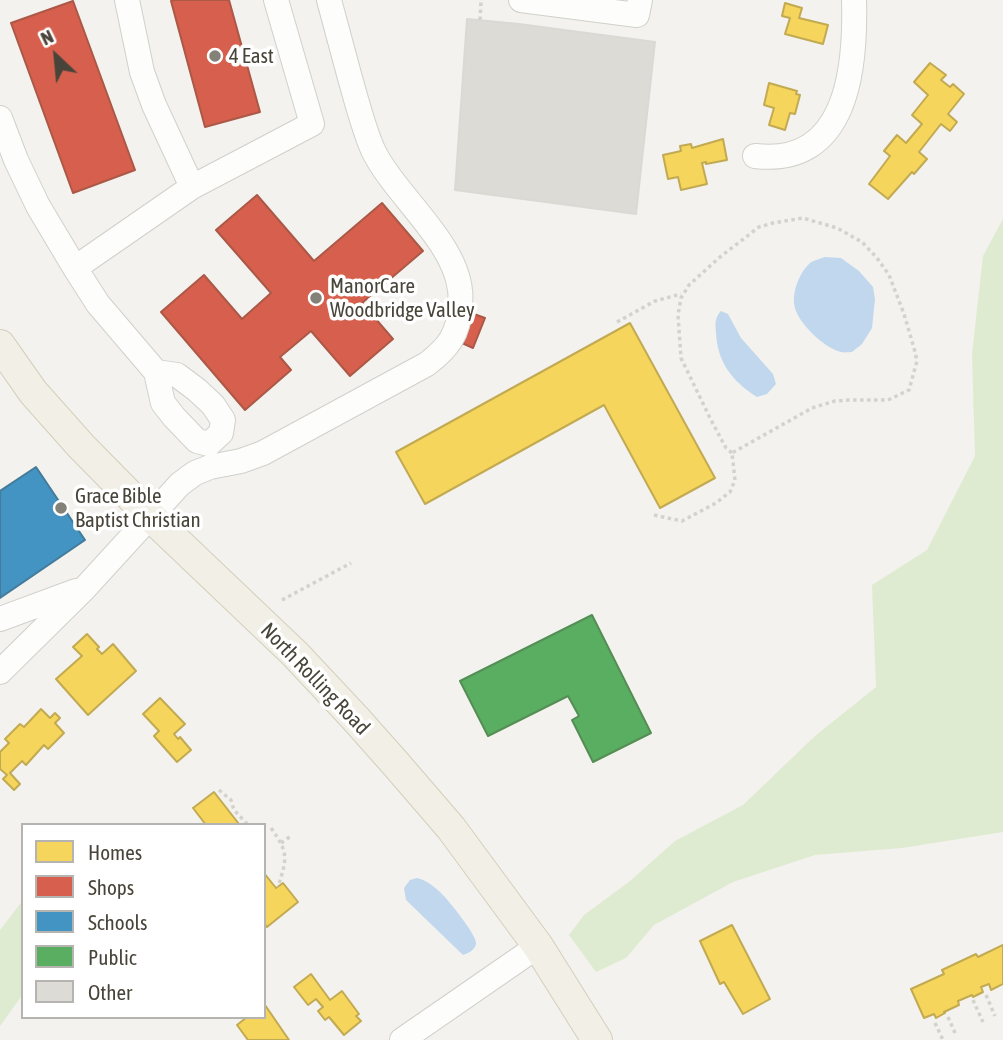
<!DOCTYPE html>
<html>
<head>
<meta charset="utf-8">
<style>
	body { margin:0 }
	#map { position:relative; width:1003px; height:1040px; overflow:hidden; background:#f3f2ee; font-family:"Asap Condensed",sans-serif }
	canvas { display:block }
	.legend { position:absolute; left:21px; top:823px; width:245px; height:196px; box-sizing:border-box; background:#fff; border:2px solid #b6b4b0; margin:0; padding:9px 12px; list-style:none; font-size:21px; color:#494439 }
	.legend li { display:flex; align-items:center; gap:14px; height:35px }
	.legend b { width:35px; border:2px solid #b6b4b0 }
	.north { position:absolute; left:21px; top:21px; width:70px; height:70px; -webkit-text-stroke:5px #fff; paint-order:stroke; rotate:334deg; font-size:19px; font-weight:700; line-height:28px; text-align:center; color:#494439 }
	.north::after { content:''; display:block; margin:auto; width:24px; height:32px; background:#494439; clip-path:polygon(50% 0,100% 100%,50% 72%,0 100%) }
</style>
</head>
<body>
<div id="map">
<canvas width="1003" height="1040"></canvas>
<ul class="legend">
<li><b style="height:19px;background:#f6d55c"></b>Homes</li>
<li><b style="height:19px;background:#d6604d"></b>Shops</li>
<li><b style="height:19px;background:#4393c3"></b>Schools</li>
<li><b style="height:19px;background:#5aae61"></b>Public</li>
<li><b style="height:19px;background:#dcdbd6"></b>Other</li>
</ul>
<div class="north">N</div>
</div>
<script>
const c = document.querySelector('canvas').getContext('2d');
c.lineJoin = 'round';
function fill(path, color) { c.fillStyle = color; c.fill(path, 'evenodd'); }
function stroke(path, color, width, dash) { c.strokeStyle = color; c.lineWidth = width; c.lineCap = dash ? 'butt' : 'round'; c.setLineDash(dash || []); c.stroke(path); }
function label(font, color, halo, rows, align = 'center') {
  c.font = font + ' "Asap Condensed",sans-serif'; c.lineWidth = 7; c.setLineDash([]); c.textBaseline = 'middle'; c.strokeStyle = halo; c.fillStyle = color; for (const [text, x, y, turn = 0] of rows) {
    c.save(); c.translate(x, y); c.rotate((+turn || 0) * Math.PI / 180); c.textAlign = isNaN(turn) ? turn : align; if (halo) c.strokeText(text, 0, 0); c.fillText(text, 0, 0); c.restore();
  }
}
fill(new Path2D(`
	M1003 219V832L902 848 815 855 733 882 654 925 626 958 596 972 569 935 584 915 630 881 675 841 743 805 815 736 876 687 872 585 927 550 975 456 972 354 983 256Z
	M23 900V994L0 1026V930Z`), '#deebd0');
fill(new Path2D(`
	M825 257 841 258 859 271 873 287 875 299 872 328 862 344 852 352C849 352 845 353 841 352 824 348 795 321 794 303 793 289 800 272 810 263 814 260 820 259 825 257Z
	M721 311 728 314 741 338 773 374 776 384 767 394 757 397C732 381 717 362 716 332 715 324 715 317 721 311Z
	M417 878C426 880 435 887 441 893 448 900 478 936 476 944 474 951 468 953 463 955L406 900 404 888 410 880Z`), '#c1d7ed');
const homes = new Path2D(`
	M785 3 802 8 799 18 828 25 823 44 785 34 790 18 782 16Z
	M930 63 946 75 941 80 950 87 953 84 964 94 948 114 957 122 950 131 941 124 919 152 927 159 914 174 912 172 888 199 869 184 890 156 884 151 897 135 906 143 922 124 912 115 928 95 914 82Z
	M769 83 797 91 796 94 800 95 795 114 790 113 785 130 769 125 774 108 764 105Z
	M723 139 727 160 706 164V162L702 163 707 184 681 190 678 177 668 179 663 155 681 151 680 146 691 144 692 148Z
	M630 323 715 478 660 508 604 405 425 504 396 452Z
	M87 634 99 647 97 649 102 654 113 644 136 671 88 715 56 679 82 656 73 647Z
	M160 698 185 724 174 734 178 739 180 737 191 750 177 762 154 736 159 731 143 714Z
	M41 709 50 718 55 713 60 718 55 723 64 733 48 749 44 745 26 765 22 761 10 773 20 784 14 790 3 779 7 775 0 769V752L9 743 5 739 20 724 24 727Z
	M214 792 239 824 238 825H206L193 808Z
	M264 873 276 888 283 883 298 902 267 927 264 923Z
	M732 925 770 999 743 1014 724 982 720 984 700 941Z
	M1003 945V984L991 990 989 984 981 987 983 992 973 997 972 995 958 1001 959 1005 944 1012 945 1013 936 1018 934 1014 924 1018 911 989 944 974 942 970 976 954 978 957Z
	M311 974 330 1000 342 991 359 1014 356 1016 361 1021 344 1035 329 1017 325 1020 318 1011 323 1007 316 999 308 1005 294 987Z
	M265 1005 289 1040H248L237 1025 247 1017H264Z`);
fill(homes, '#f6d55c');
stroke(homes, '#c2aa52', 2);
const shops = new Path2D(`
	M174 0H229L260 112 205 127 171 1Z
	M73 1 135 170 73 193 11 23Z
	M257 195 314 261 382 203 423 251 362 303 393 339 350 376 311 331 280 357 291 370 245 410 161 312 204 275 242 319 271 293 216 230Z
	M474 314 485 318 473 348 462 343Z`);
fill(shops, '#d6604d');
stroke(shops, '#ac5847', 2);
const schools = new Path2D(`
	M36 467 85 540 0 598V491Z`);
fill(schools, '#4393c3');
stroke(schools, '#457b9a', 2);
const public = new Path2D(`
	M592 615 651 733 593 762 572 720 579 716 568 696 488 736 460 681Z`);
fill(public, '#5aae61');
stroke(public, '#558e55', 2);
const building = new Path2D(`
	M467 19 519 24 655 42 636 214 455 190Z`);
fill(building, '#dcdbd6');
stroke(building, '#dbd9d4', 2);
const minor = new Path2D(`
	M127 0 142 72 154 105 192 187
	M521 0 637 15 640 0
	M0 118 16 160 38 206 75 268 192 187 312 124 276 0
	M755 156C847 167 856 69 854 0
	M75 268 98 304 156 372 163 403 174 417 197 441 209 444
	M156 372 177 375 197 390 213 405 223 420 221 433 209 444
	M0 619 76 591
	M0 672 84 589 180 484 195 473 210 467 241 461 263 453 427 364C448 348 459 334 460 306 460 301 461 295 460 290 455 241 394 194 373 150 363 127 357 102 350 78 343 52 336 26 329 0
	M402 1040 538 946`);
const major = new Path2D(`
	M0 345 33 392 81 446 150 516 295 654 355 718 395 763 451 828 538 946 597 1040`);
stroke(minor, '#d1d0cb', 26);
stroke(major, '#d4cfbc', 32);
stroke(new Path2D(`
	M480 20 481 1
	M617 322 655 301 681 294
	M654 515 682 521 716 503 730 492 735 480 732 453 812 408 835 401 850 400H888L909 390 917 361 914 348 904 314 889 275 877 258 862 242 837 228 803 218 773 223 759 227 720 257 689 285 681 298 678 315 681 358 710 418 726 448 732 453
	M282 600 351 563
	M219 790 231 800 234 810 248 825
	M271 828C289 853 287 858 278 887
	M281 843 291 836
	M986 995 995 1016
	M973 1000 983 1022
	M948 1017 956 1035
	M935 1023 943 1040`), '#d3d2cc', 3.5, [3.5, 3.5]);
stroke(minor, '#fdfdfc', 24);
stroke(major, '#f1efe6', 30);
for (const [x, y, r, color] of [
	[215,56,7,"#848178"],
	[316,298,7,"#848178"],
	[61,508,7,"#848178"]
]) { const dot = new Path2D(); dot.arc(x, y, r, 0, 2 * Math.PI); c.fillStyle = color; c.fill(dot); stroke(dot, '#fff', 2.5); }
label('21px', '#494439', '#fff', [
	["4 East",229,56],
	["ManorCare",330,286],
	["Woodbridge Valley",330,310],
	["Grace Bible",75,496],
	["Baptist Christian",75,520]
], 'left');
label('21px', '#494439', '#fff', [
	["North Rolling Road",315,679,46]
]);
</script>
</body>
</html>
